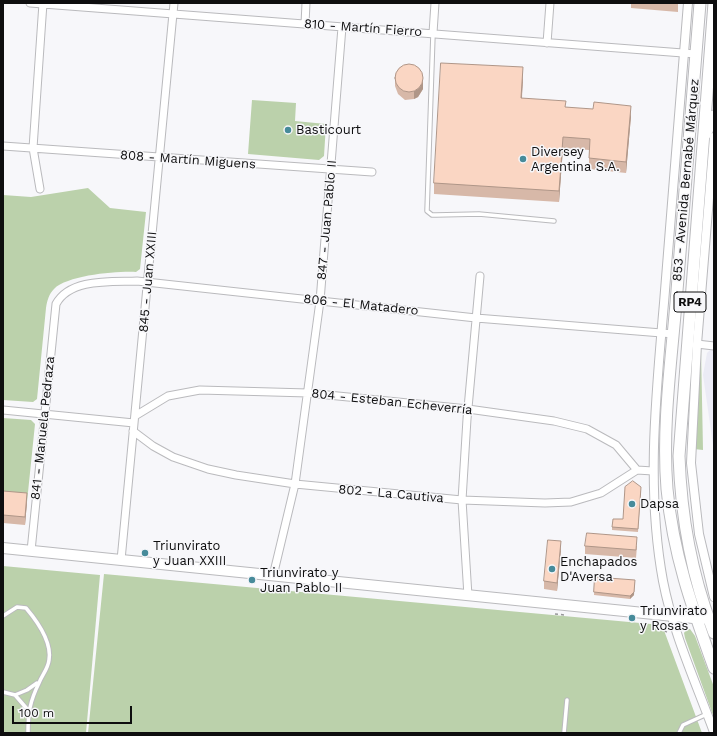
<!DOCTYPE html>
<html>
<head>
<meta charset="utf-8">
<style>
	body { margin:0 }
	#map { position:relative; width:717px; height:736px; overflow:hidden; background:#f7f7fa; font-family:"Work Sans",sans-serif }
	canvas { display:block }
	.frame { position:absolute; inset:0; border:4px solid #0e0e0f; pointer-events:none }
	.scale { position:absolute; left:12px; top:706px; width:120px; height:18px; box-sizing:border-box; border:2px solid #0e0e0f; border-top:0; padding-left:5px; font-size:12px; line-height:14px; white-space:nowrap; color:#0e0e0f; -webkit-text-stroke:3px #f7f7fa; paint-order:stroke }
</style>
</head>
<body>
<div id="map">
<canvas width="717" height="736"></canvas>
<div class="frame"></div>
<div class="scale">100 m</div>
</div>
<script>
const c = document.querySelector('canvas').getContext('2d');
c.lineJoin = 'round';
function fill(path, color) { c.fillStyle = color; c.fill(path, 'evenodd'); }
function stroke(path, color, width, dash) { c.strokeStyle = color; c.lineWidth = width; c.lineCap = dash ? 'butt' : 'round'; c.setLineDash(dash || []); c.stroke(path); }
function label(font, color, halo, rows, align = 'center') {
  c.font = font + ' "Work Sans",sans-serif'; c.lineWidth = 3; c.setLineDash([]); c.textBaseline = 'middle'; c.strokeStyle = halo; c.fillStyle = color; for (const [text, x, y, turn = 0] of rows) {
    c.save(); c.translate(x, y); c.rotate((+turn || 0) * Math.PI / 180); c.textAlign = isNaN(turn) ? turn : align; if (halo) c.strokeText(text, 0, 0); c.fillText(text, 0, 0); c.restore();
  }
}
fill(new Path2D(`
	M711 349H714V452L703 375 707 353Z`), '#ebebf5');
fill(new Path2D(`
	M252 100 296 103 295 121 326 124 324 156 319 160 248 154Z
	M88 188 110 208 146 212 140 269 136 272C117 271 68 275 54 289 49 294 47 301 46 308L37 399 33 402 3 400V195L31 197Z
	M699 348H701L703 450 694 449Z
	M3 418 31 420 35 424 27 502 3 499Z
	M3 566 100 575 86 733H3Z
	M104 574 662 625 702 733H88Z
	M690 629 695 636 714 687V718L685 638 684 633 686 630Z`), '#bbd1ab');
const service = new Path2D(`
	M433 34 427 211 432 215H436L479 214 554 221
	M3 616 17 607 26 608C37 621 52 642 49 660 48 669 42 675 39 683 30 701 28 713 28 733
	M3 692 15 695 28 710
	M15 695 27 690 37 683
	M564 733 567 700
	M679 733 683 725 707 714`);
const minor = new Path2D(`
	M30 3 696 54
	M305 24 306 3
	M433 33 435 3
	M547 43 550 3
	M3 146 372 172
	M40 189 33 148 43 3
	M697 344 714 346
	M3 410 134 423
	M135 416 168 396 200 390 308 393 468 409 554 421 587 429 616 445 637 470
	M133 431 153 446 173 457 208 469 236 475 295 484 462 500 545 503 571 502 601 493 637 470 653 471
	M31 551 56 304C70 278 111 282 137 281L476 318 674 334
	M121 560 174 3
	M273 576 295 484 320 301 342 27
	M468 596 462 500 467 419 480 276`);
const tertiary = new Path2D(`
	M688 3C680 103 672 203 664 303 656 395 646 489 663 581 673 633 696 683 714 732
	M714 137 697 344 691 463 699 534 714 597`);
const secondary = new Path2D(`
	M3 548 703 619`);
const primary = new Path2D(`
	M700 3C692 103 684 203 676 303 671 363 662 428 667 489 673 554 692 607 714 668
	M714 3 679 456C681 516 692 577 714 633
	M705 135 714 116`);
stroke(service, '#bababd', 5.5);
stroke(minor, '#bababd', 9);
stroke(tertiary, '#bababd', 10);
stroke(secondary, '#bababd', 12);
stroke(primary, '#bababd', 13);
stroke(new Path2D(`
	M555 614 565 615
	M655 623 669 634`), '#979799', 1.5, [3, 3]);
stroke(service, '#fff', 3.5);
stroke(minor, '#fff', 7);
stroke(tertiary, '#fff', 8);
stroke(secondary, '#fff', 10);
stroke(primary, '#fff', 11);
fill(new Path2D(`
	M631 3H678V12L631 8Z
	M395 78 423 89 418 97 414 99 405 100 398 94 395 86Z
	M523 78 522 98 566 107 631 116 626 173 589 169V150L563 148 559 202 434 194V183Z
	M641 490 638 532 612 530V527L623 519Z
	M3 491 27 502 25 525 3 523Z
	M585 546H637L636 558 585 554Z
	M561 549 557 591 544 589V581Z
	M595 577 634 595 630 599 594 595Z`), '#d7b8a8');
fill(new Path2D(`
	M523 67V78L521 109V98Z
	M423 80V89L418 97 414 99V91Z
	M631 106V116L626 173V162Z
	M563 137V148L559 202V191Z
	M27 493V502L25 525V517Z
	M561 541V549L557 591V583Z
	M635 580 634 595 630 599V596Z`), '#af9688');
const building = new Path2D(`
	M441 63 523 67 521 98 566 101 565 107 593 109 594 102 631 106 626 162 589 158 590 139 563 137 559 191 434 183Z
	M395 78a14 14 0 1 1 28 0a14 14 0 1 1-28 0Z
	M633 481 641 487 638 529 612 527 613 519H623L625 487Z
	M3 491 27 493 25 517 3 515Z
	M587 533 637 537 636 550 585 546Z
	M548 540 561 541 557 583 544 581Z
	M595 577 635 580 634 592 630 596 594 592Z`);
fill(building, '#fad6c3');
stroke(building, '#af9688', 1);
for (const [x, y, r, color] of [
	[288,130,4,"#478b9a"],
	[523,159,4,"#478b9a"],
	[632,504,4,"#478b9a"],
	[145,553,4,"#478b9a"],
	[552,569,4,"#478b9a"],
	[252,580,4,"#478b9a"],
	[632,618,4,"#478b9a"]
]) { const dot = new Path2D(); dot.arc(x, y, r, 0, 2 * Math.PI); c.fillStyle = color; c.fill(dot); stroke(dot, '#f7f7fa', 1.5); }
for (const [x, y, w] of [
	[690,302,32]
]) { const box = new Path2D(); box.roundRect(x - w / 2, y - 10, w, 20, 3); c.fillStyle = '#f7f7fa'; c.fill(box); stroke(box, '#0e0e0f', 1); }
label('bold 12px', '#0e0e0f', null, [
	["RP4",690,302]
]);
label('13px', '#0e0e0f', '#f7f7fa', [
	["810 - Martín Fierro",363,28,4],
	["808 - Martín Miguens",188,160,4],
	["853 - Avenida Bernabé Márquez",686,180,-85],
	["847 - Juan Pablo II",327,220,-85],
	["845 - Juan XXIII",148,282,-85],
	["806 - El Matadero",361,305,6],
	["804 - Esteban Echeverría",392,402,6],
	["841 - Manuela Pedraza",43,428,-84],
	["802 - La Cautiva",391,494,5]
]);
label('13px', '#0e0e0f', '#f7f7fa', [
	["Basticourt",296,130],
	["Diversey",531,152],
	["Argentina S.A.",531,167],
	["Dapsa",640,504],
	["Triunvirato",153,546],
	["y Juan XXIII",153,561],
	["Enchapados",560,562],
	["D'Aversa",560,577],
	["Triunvirato y",260,573],
	["Juan Pablo II",260,588],
	["Triunvirato",640,611],
	["y Rosas",640,626]
], 'left');
</script>
</body>
</html>
